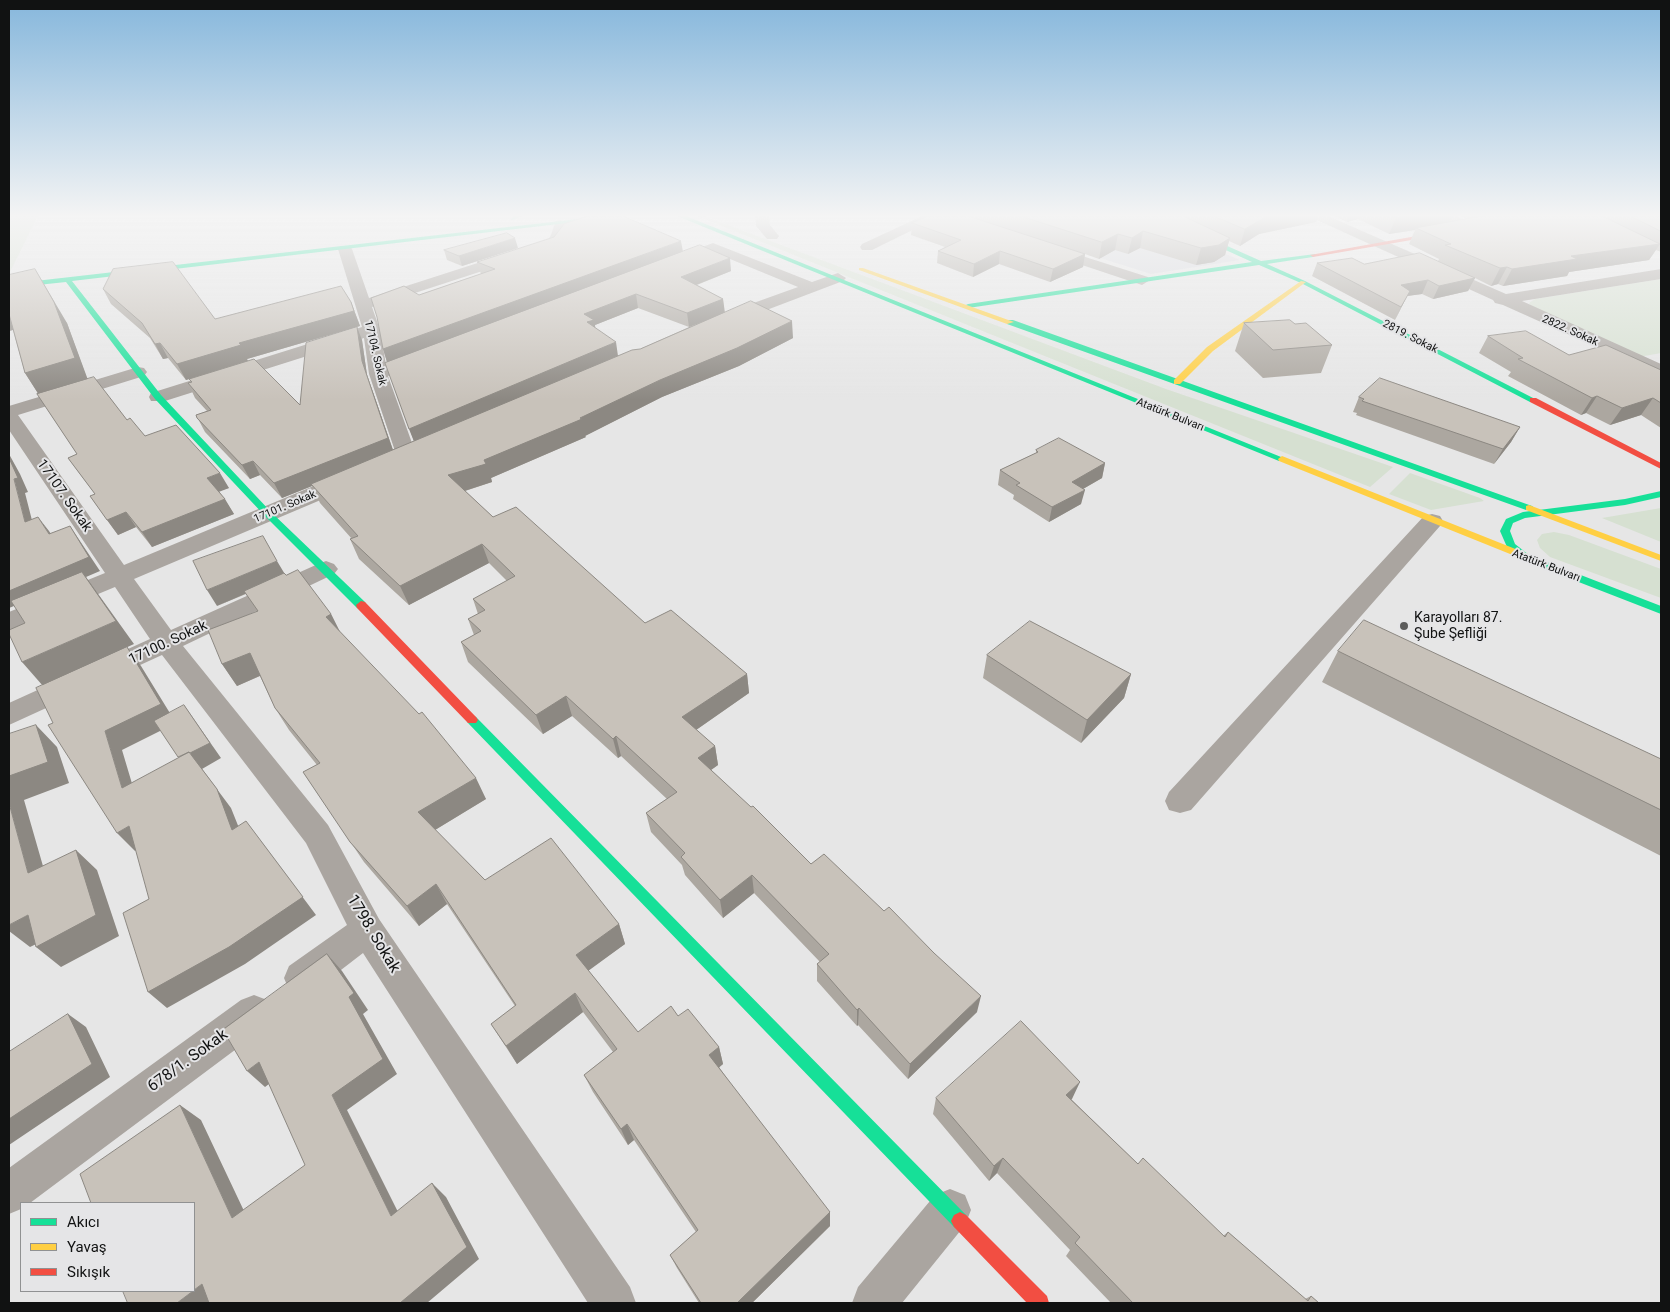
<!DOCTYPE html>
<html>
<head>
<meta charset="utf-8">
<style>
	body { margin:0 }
	#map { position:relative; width:1670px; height:1312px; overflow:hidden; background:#e6e6e6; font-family:Roboto,sans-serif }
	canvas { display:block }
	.frame { position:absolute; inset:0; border:10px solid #111212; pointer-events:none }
	.legend { position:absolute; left:20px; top:1202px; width:175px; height:90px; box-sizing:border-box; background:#e5e5e7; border:1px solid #909192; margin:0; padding:6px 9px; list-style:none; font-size:15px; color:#111212 }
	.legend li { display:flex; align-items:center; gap:10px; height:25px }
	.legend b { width:25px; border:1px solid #909192 }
</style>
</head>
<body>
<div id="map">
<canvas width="1670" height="1312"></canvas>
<div class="frame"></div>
<ul class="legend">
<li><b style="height:6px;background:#16e098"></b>Akıcı</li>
<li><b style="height:6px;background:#ffcf43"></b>Yavaş</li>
<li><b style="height:6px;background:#f24e42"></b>Sıkışık</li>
</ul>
</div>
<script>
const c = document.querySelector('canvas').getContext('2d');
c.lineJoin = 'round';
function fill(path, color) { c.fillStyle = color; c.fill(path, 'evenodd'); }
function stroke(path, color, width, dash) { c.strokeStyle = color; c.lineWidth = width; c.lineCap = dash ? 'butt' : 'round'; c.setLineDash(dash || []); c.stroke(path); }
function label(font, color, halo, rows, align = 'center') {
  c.font = font + ' Roboto,sans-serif'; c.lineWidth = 4; c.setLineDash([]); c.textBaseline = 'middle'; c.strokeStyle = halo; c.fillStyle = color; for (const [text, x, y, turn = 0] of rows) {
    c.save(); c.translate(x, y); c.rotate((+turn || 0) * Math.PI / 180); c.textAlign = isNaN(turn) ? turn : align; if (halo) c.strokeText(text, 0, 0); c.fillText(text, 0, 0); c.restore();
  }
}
fill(new Path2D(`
	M966 216H1137L1240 260 1151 274Z`), '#d6d7dd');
fill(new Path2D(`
	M9 216H38L9 274Z
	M697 216H704L1166 389 1393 467 1370 487Z
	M1661 279V353L1639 357 1531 307 1529 303 1535 299Z
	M1410 473 1480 498 1484 501 1431 510 1389 494Z
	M1661 508V542L1602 518Z
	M1554 532 1569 535 1661 569V598L1550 557 1540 548 1537 540 1542 534Z`), '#d6e0d1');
fill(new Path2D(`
	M755 216H769L770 225 779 236 777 239H767L756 226Z
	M922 216H941L872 250H862L860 247 862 244Z
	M1308 216H1328L1506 294 1661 269V279L1522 301 1661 364V376L1503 305 1495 303 1493 300Z
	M1438 216H1457L1476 228 1474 231H1464Z
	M561 220 568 224 564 238 556 247 372 307 380 330 386 365 414 354H426L429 358 426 362 388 376 417 457 414 461 407 463 400 461 397 457 369 374 364 338 165 401H151L149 397 151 393 362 327 338 249 340 246H350L352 249 369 298 546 241 550 237 556 221Z
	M713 243 812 282 838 273 846 278 843 281 735 322H723L721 318 723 314 798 287 713 252 674 267 666 262 669 259Z
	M1051 246 1148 277 1150 280 1142 285 1046 253 1044 250 1046 247Z
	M138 367 144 368 147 372 144 376 18 415 124 565 340 475 348 474 356 475 359 480 356 485 134 579 171 630 318 564 326 561 334 564 338 569 334 574 183 646 328 825 379 919 630 1287 636 1303H588L363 953 315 990 302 995 289 990 284 978 289 966 347 925 306 843 162 655 9 725V703L150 639 115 587 9 631V612L105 573 9 430V406Z
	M1432 514 1440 516 1443 521 1440 526 1191 810 1180 813 1169 810 1165 801 1169 792 1424 516Z
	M254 995 267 1000 272 1013 267 1026 30 1203H21V1209L9 1214V1168L241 1000Z
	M950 1189 965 1195 971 1210 965 1225 902 1303H852L858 1287 935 1195Z`), '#aaa5a0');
fill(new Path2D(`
	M514 216H523L512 220 511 219Z
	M604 216H627L72 281 161 395 271 512 365 602 366 605 361 609 357 608 265 516 155 399 66 282 9 288V284Z
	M677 216H686L1286 459 1285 461H1279Z
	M1151 216H1160L1261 261 1315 254V256L1313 257 1267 264 1305 281 1537 400 1530 402 1301 283 1259 265 968 308 964 306 968 304 1252 262Z
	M1007 320H1013L1532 506 1534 508 1532 510H1526L1007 324Z
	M1661 491V497L1625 505 1525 518 1513 523 1510 531 1515 544 1529 555 1661 606V614L1522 560 1507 547 1500 531 1506 519 1523 512 1625 499Z
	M472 715 476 717 966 1215 969 1221 966 1227 960 1230 954 1227 468 723 466 720 468 717Z`), '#16e098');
fill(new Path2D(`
	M859 268H863L1014 322 1007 324 859 270Z
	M1301 281 1306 282 1213 351 1180 384H1174V380L1207 347Z
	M1282 456 1533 556 1534 558 1533 560H1525L1279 461 1278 459Z
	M1529 505 1661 555V561L1526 510V506Z`), '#ffcf43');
fill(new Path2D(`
	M1450 230 1453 232 1452 233 1313 257 1310 255Z
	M1530 398H1536L1661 463V469L1530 402Z
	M361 601 365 602 476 717 478 720 476 723H468L357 608 356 605Z
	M960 1212 966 1215 1047 1296 1049 1303H1027L954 1227 951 1221 954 1215Z`), '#f24e42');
fill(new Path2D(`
	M969 216H1318L1316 222 1259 234 1240 246 1229 241 1225 255 1214 262 1196 265 1140 248 1128 254 1115 250 1099 259 1085 254 1083 267 1050 282 999 264 973 277 937 263 938 251 945 247 911 235 912 223Z
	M1334 216H1452L1450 222 1466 219 1461 216H1661V252L1656 250 1649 260 1569 272 1567 276 1503 286 1498 284 1491 286 1475 278 1468 291 1433 299 1422 294 1407 296 1395 320 1312 276 1317 263 1364 264 1438 261 1439 259 1409 244 1415 230 1389 234 1358 219 1347 222Z
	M518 248 462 266 447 260 444 250Z
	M683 252 731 271 697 285 723 299 724 312 793 338 739 366 662 397 585 436 586 437 491 478 492 482 465 491 493 517 645 623 747 674 749 693 696 730 715 746 718 765 711 770 811 864 977 1012 908 1079 858 1025 857 1026 817 981V964L820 962 754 893 723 918 685 875 682 865 651 832 646 813 667 799 621 756 618 758 572 716 543 734 468 662 461 642 474 635 468 619 478 614 473 599 507 581 489 563 409 605 359 559 350 539H352L320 503 312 486 282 498 260 475 250 479 205 432 196 415 207 411 195 398 188 383 191 382 189 379 186 380 168 358 163 359 150 338 111 304 103 289 215 319 351 302 360 326 247 359 248 361 300 405 357 327 362 340 367 375 393 450 414 441 385 363 387 362 383 349 419 295 481 274 477 262ZM638 308 689 327 703 321 640 349 618 356 595 328V325Z
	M9 275 67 323 87 379 127 420 145 436 229 488 219 491 234 514 152 547 136 527 118 535 90 496 95 494 68 458 77 454 25 373 13 330 9 331Z
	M1244 323 1332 345 1321 373 1263 378 1235 351Z
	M1488 336 1569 355 1661 370V428L1641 415 1610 425 1586 413 1581 415 1508 376 1511 372 1479 353Z
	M1359 397 1520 427 1511 442 1494 464 1356 415 1357 413 1353 412Z
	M1036 450 1105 463 1102 478 1083 489 1081 504 1049 522 1013 499 1014 495 998 485 1000 470 1036 453Z
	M284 573 331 614 340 632 486 799 435 830 485 880 619 924 625 944 588 970 638 1032 678 1016 719 1047 723 1064 719 1067 830 1226 752 1303H699L677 1268 670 1255 696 1232 634 1140 628 1145 593 1092 584 1075 613 1052 583 1012 517 1064 491 1024 515 1006 447 904 419 926 364 862 303 772 317 765 289 730 275 708 260 676 237 686 222 664 256 611 246 594 217 606Z
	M1338 651 1661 759V856L1322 682Z
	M987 655 1131 674 1124 698 1081 743 983 678Z
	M936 1098 1072 1099H1071L1138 1164 1223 1236 1228 1232 1305 1299 1311 1296 1319 1303H1111L1066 1256 1070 1250 997 1173 989 1181 933 1114Z`), '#aca7a0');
fill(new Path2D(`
	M1271 216H1318L1316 222 1259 234 1240 246 1245 229 1264 218Z
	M1349 216H1359L1358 219 1347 222Z
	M1406 216H1452L1449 224 1416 228 1415 230 1389 234 1396 218Z
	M1471 216H1495L1468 221Z
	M1143 231 1140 248 1128 254 1132 238Z
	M1118 234 1115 250 1099 259 1102 242Z
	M515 238 518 248 462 266 459 256Z
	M1230 238 1225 255 1214 262 1196 265 1201 248Z
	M681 241 683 252 387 362 383 349Z
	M1660 244 1649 260 1569 272 1567 276 1503 286 1512 269 1571 256Z
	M1000 251 999 264 973 277 974 264Z
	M1085 254 1083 267 1050 282 1053 269Z
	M730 258 731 271 683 290 681 277Z
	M1507 267 1498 284 1491 286 1500 268Z
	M35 269 67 323 88 380 39 395 25 373Z
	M1475 278 1468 291 1433 299 1439 286Z
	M1428 280 1422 294 1407 296 1395 320 1401 307V285Z
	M636 294 638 308 595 325 596 334 589 336 584 314Z
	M723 299 725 313 689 327 687 313Z
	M351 302 360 326 247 359 248 361 186 380 177 364 239 343Z
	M9 310 20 328 9 331Z
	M792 321 793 338 739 366 662 397 585 436 586 437 491 478 492 482 455 494 448 475 580 418 660 380Z
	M357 327 362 340 367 375 394 453 311 484 312 486 282 498 274 483 362 361Z
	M616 342 618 356 415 444 409 429Z
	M160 343 168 358 163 359 155 344Z
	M1597 396 1586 413 1581 415 1592 398Z
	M1653 398 1641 415 1610 425 1622 408Z
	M1520 427 1511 442 1494 464 1503 449Z
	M9 454 20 474 28 492 25 493 36 536 25 522 9 458Z
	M253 461 260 475 250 479 242 465Z
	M1105 463 1102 478 1069 497 1072 482Z
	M220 473 229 488 216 493 207 478Z
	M1085 490 1081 504 1049 522 1052 507Z
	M225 499 234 514 152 547 142 532Z
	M126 512 136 527 118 535 107 520Z
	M38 517 49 531 60 548 49 534Z
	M70 526 100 571 86 577 134 644 43 686 22 662 116 621 19 604 9 608V591Z
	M482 544 489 563 409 605 400 586Z
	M277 561 286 576 217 606 207 590Z
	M331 614 342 636 326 617Z
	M127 647 141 666 176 723 122 750 139 807 122 788 105 731Z
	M250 653 264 674 237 686 222 664Z
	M747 674 749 693 686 737 682 717Z
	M1131 674 1124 698 1081 743 1087 720Z
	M566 696 572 716 543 734 536 715Z
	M184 705 221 758 202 769 231 808 247 848 232 830 190 753Z
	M36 725 57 747 69 783 24 800 51 894 28 873 9 803V776Z
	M616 736 621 756 618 758 613 739Z
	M715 746 718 765 701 777 698 758Z
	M476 778 486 799 430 833 418 812Z
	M129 826 146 845 135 851 117 833Z
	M260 840 316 915 245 964 167 1008 148 992Z
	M76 850 97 870 119 936 61 967 36 947Z
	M752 875 754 893 723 918 720 900Z
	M436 884 447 904 419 926 407 906Z
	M28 915 53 936 30 947 9 931V925Z
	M619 924 625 944 584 974 576 955Z
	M327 954 342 971 368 1010 363 1014 397 1074 347 1110 406 1228 391 1216 332 1095 349 997Z
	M575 993 583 1012 517 1064 506 1046Z
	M981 996 977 1012 908 1079 910 1064Z
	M859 1008 858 1025 857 1026V1010Z
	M68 1014 86 1027 110 1077 9 1145V1119Z
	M719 1047 723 1064 714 1072 709 1055Z
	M259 1062 277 1078 265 1087 247 1071Z
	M1080 1082 1072 1099 1058 1112 1066 1095Z
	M180 1105 201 1120 253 1230 232 1218Z
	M627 1124 634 1140 628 1145 621 1129Z
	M1003 1158 997 1173 989 1181 994 1166Z
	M432 1183 446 1197 479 1259 427 1303H400Z
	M830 1212V1226L752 1303H737Z
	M202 1284 213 1303H177Z`), '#8c8882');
const building = new Path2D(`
	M588 216H623L681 241 383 349 377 317 371 298 404 286 419 295 495 269 477 262 554 237 564 224Z
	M928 216H968L1085 254 1053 269 1000 251 974 264 938 251 961 240 912 223Z
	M1021 216H1183L1230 238 1219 245 1201 248 1143 231 1132 238 1118 234 1102 242Z
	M1214 216H1271L1264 218 1245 229Z
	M1393 216H1406L1396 218Z
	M1482 216H1602L1660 244 1571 256 1577 259 1512 269 1507 267 1500 268 1445 245 1451 244 1416 228Z
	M1631 216H1661V231Z
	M507 233 515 238 459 256 444 250Z
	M700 245 730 258 681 277 723 299 687 313 636 294 584 314 594 320 587 322 616 342 409 429 385 363Z
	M1420 253 1475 278 1439 286 1428 280 1401 285 1410 291 1401 307 1317 263 1352 258 1364 264Z
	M173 262 215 319 341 286 351 302 354 311 239 343 241 345 177 364 160 343 155 344 142 323 103 289 113 269Z
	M35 269 54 302 75 358 25 373 9 314V275Z
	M751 301 792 321 737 348 660 380 580 418 582 419 484 460 486 464 448 475 493 517 516 507 645 623 671 610 747 674 682 717 715 746 698 758 751 807 753 806 811 864 824 854 884 911 889 907 934 953 981 996 910 1064 859 1008 857 1010 817 964 829 954 752 875 720 900 681 857 685 853 646 813 677 792 616 736 613 739 566 696 536 715 461 642 481 631 468 619 485 610 473 599 515 576 482 544 400 586 350 539 358 536 311 484 632 350 640 349Z
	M1290 320 1295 324 1306 323 1332 345 1273 350 1244 323Z
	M357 327 362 361 388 438 274 483 253 461 242 465 197 418 196 415 211 410 188 383 192 382 189 379 254 359 300 405 306 343Z
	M1526 331 1569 355 1606 345 1661 370V403L1653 398 1622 408 1597 396 1592 398 1518 359 1523 358 1488 336Z
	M94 377 127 420 130 418 145 436 176 425 220 473 207 478 225 499 142 532 126 512 107 520 90 496 95 494 68 458 77 454 37 394Z
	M1380 378 1520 427 1503 449 1362 401 1364 399 1359 397Z
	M1059 438 1105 463 1072 482 1085 490 1052 507 1016 485 1020 483 1000 470 1038 452 1036 450Z
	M9 458 18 478 14 479 25 522 38 517 49 534 70 526 89 557 9 591Z
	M263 536 277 561 207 590 193 561Z
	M298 570 331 614 326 617 419 714 422 712 476 778 418 812 485 880 551 838 619 924 576 955 638 1032 671 1006 678 1016 688 1009 719 1047 709 1055 830 1212 737 1303H701L670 1255 698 1230 627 1124 621 1129 584 1075 617 1049 575 993 506 1046 491 1024 516 1005 436 884 407 906 350 842 303 772 320 763 275 708 250 653 222 664 208 630 258 611 244 591 284 573 286 575Z
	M82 572 116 621 22 662 9 634V630L25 623 11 601Z
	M1364 620 1661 759V810L1338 651Z
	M1030 621 1131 674 1087 720 987 655Z
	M127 647 161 704 105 731 122 788 189 752 217 789 232 830 246 821 303 897 229 947 148 992 123 913 149 899 129 826 117 833 48 725 53 723 36 688Z
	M184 705 210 743 190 753 189 752 178 757 154 721Z
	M36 725 48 762 9 776V734Z
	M9 803 28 873 76 850 96 915 36 947 28 915 9 925Z
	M327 954 354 993 349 997 383 1059 332 1095 391 1216 432 1183 467 1247 400 1303H209L202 1284 194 1290V1203H91L80 1174 180 1105 232 1218 305 1165 259 1062 247 1071 223 1030Z
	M68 1014 92 1064 9 1119V1052Z
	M1021 1021 1080 1082 1066 1095 1138 1164 1143 1158 1225 1237 1228 1232 1308 1301 1311 1296 1319 1303H1133L1075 1243 1080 1237 1003 1158 994 1166 936 1098Z
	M123 1291H193L177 1303H128Z`);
fill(building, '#c8c2ba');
stroke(building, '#8c8882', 1);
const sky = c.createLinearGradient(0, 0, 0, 400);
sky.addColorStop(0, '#86b7dc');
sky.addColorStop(0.54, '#f4f4f4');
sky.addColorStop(1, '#f4f4f400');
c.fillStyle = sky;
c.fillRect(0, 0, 1670, 400);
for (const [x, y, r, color] of [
	[1404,626,5,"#5c5c5c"]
]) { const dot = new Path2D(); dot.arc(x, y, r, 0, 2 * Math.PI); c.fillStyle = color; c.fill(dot); stroke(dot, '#e5e5e7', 2); }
label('11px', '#111212', '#e5e5e7', [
	["2822. Sokak",1570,331,24],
	["2819. Sokak",1410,337,27],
	["17104. Sokak",375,353,77],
	["Atatürk Bulvarı",1170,415,22],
	["17101. Sokak",285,507,-23],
	["Atatürk Bulvarı",1546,566,21]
]);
label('14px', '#111212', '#e5e5e7', [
	["17107. Sokak",64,496,55],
	["17100. Sokak",168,643,-25]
]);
label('14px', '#111212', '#e5e5e7', [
	["Karayolları 87.",1414,618],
	["Şube Şefliği",1414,634]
], 'left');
label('16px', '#111212', '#e5e5e7', [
	["1798. Sokak",373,934,59],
	["678/1. Sokak",188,1061,-36]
]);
</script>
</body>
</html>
